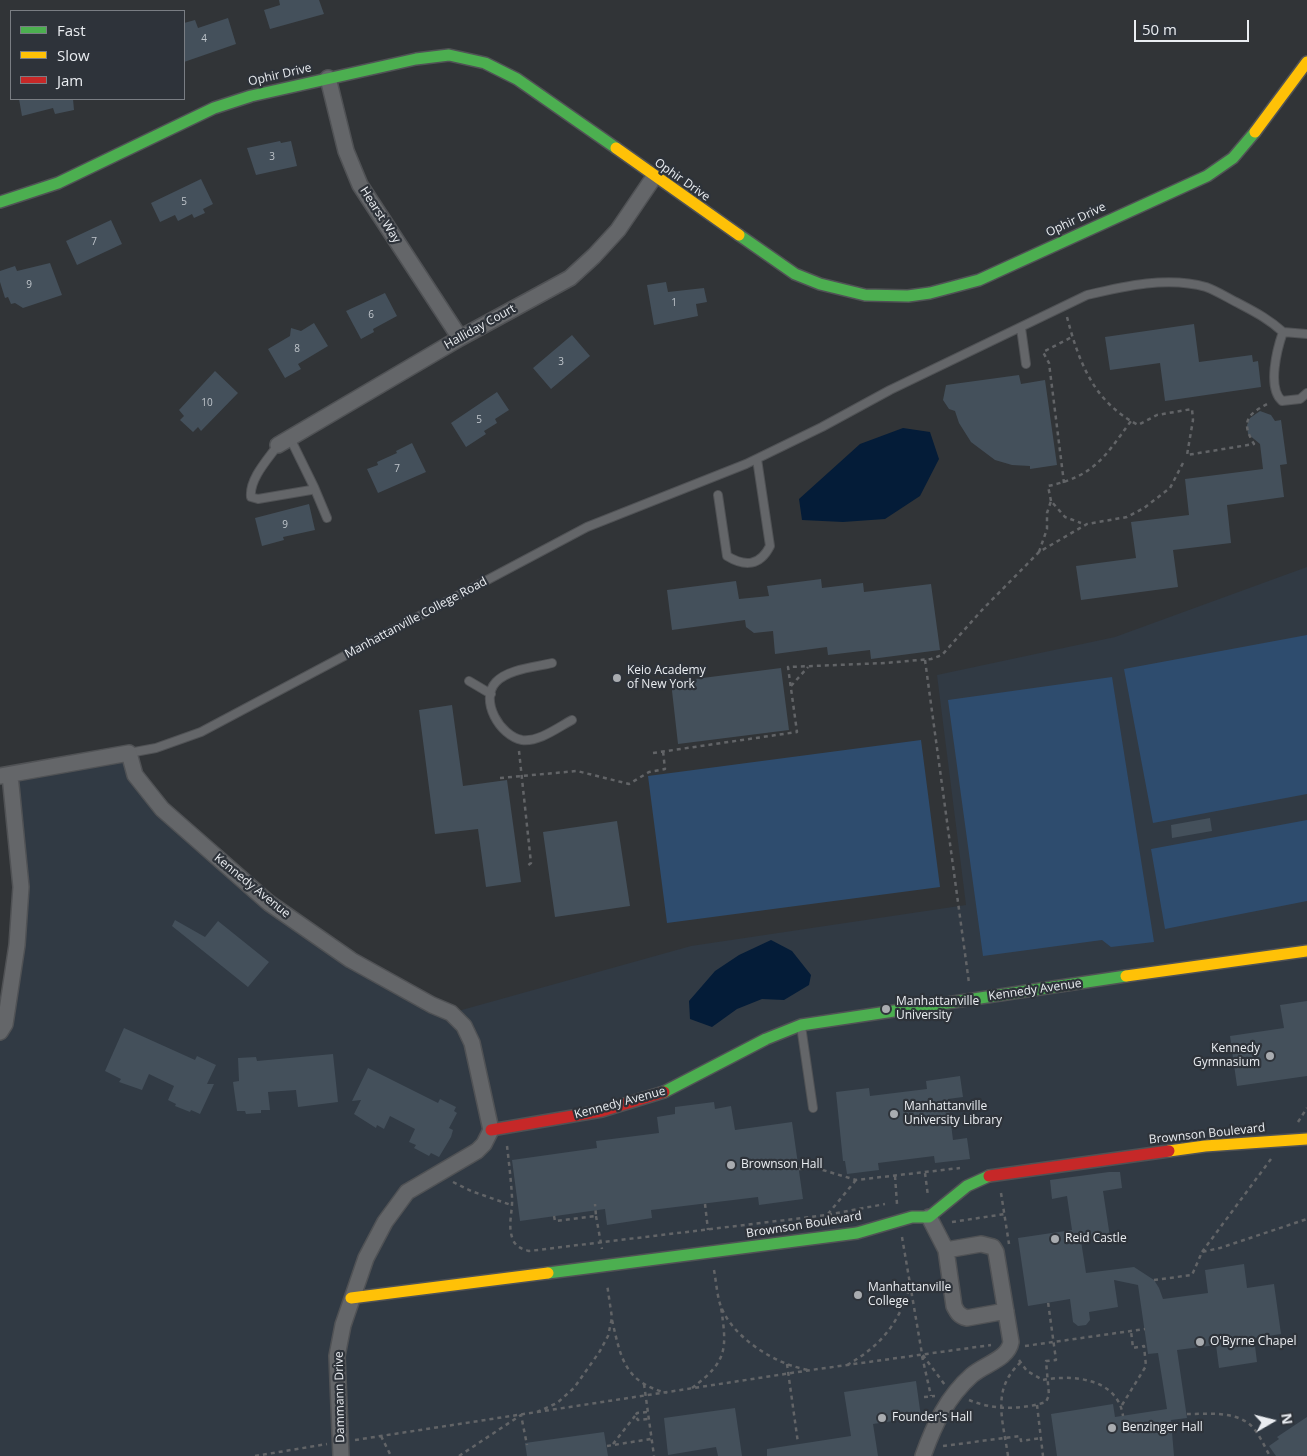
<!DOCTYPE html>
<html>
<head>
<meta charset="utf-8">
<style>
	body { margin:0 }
	#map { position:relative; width:1307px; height:1456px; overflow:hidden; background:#313437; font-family:"Open Sans",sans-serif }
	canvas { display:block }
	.legend { position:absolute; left:10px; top:10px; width:175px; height:90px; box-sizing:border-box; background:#2e333a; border:1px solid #797d83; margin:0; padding:6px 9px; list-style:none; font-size:15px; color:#eaedf1 }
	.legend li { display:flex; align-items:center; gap:10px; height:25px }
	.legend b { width:25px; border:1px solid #797d83 }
	.north { position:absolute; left:1247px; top:1396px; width:50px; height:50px; -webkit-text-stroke:4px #2e333a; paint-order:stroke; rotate:82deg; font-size:14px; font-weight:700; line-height:20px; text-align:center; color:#eaedf1 }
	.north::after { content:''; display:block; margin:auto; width:18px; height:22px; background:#eaedf1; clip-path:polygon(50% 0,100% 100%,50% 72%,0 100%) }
	.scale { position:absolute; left:1134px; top:20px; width:115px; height:22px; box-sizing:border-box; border:2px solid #eaedf1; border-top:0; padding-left:6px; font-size:15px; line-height:18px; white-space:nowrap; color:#eaedf1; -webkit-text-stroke:4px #2e333a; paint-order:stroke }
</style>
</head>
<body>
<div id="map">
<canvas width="1307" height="1456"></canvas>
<ul class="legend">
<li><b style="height:6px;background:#4caf50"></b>Fast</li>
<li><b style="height:6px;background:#ffc107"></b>Slow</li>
<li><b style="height:6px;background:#c62828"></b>Jam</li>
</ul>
<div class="north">N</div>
<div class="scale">50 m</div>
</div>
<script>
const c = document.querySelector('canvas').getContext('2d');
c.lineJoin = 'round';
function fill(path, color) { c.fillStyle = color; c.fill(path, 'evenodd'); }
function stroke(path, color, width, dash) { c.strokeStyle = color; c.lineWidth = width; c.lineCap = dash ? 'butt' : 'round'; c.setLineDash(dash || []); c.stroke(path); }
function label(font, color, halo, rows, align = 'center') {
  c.font = font + ' "Open Sans",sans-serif'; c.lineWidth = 4.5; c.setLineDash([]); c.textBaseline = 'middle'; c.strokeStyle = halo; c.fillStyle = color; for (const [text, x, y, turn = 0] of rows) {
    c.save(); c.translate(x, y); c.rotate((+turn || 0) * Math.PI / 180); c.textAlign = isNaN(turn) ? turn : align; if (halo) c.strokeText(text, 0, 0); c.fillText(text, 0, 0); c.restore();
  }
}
fill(new Path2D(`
	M1307 567V1456H0V1032L17 945 10 775 129 753 135 775 269 903 451 1013 691 946 966 905 937 675 1115 637Z`), '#313a44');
fill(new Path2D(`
	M1307 635V794L1153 823 1124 669Z
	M1112 677 1154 942 1111 947 1102 940 983 956 948 700Z
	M921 740 940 887 667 923 648 776Z
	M1307 820V901L1165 929 1151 849Z`), '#2e4c6e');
fill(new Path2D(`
	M903 428 930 432 939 459 920 496 885 519 843 522 802 520 799 499 860 444Z
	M771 940 792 951 811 975 809 985 784 1000 762 999 737 1009 712 1027 690 1019 689 1001 715 971 739 955Z`), '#041c38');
fill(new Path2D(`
	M279 0H319L324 14 270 29 264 10 280 5Z
	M228 18 236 44 184 62V23L195 20 198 28Z
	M19 99H73L74 110 55 114 53 108 22 116Z
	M280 141 281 143 291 141 297 166 256 175 247 148Z
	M201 179 213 204 203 209 205 213 194 218 192 214 178 221 175 215 160 222 151 203Z
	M111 220 122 244 77 265 66 241Z
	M50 263 62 295 23 308 15 303 11 304 8 297 5 298 0 282V271L15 266 17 271Z
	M666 282 668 292 704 288 707 302 696 304 698 316 654 325 647 285Z
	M385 293 397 316 373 329 374 332 361 339 346 311Z
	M314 323 328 346 298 364 301 369 285 378 268 349 290 336 291 328 301 331Z
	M1194 324 1199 362 1252 355 1253 362 1258 361 1261 387 1165 401 1160 363 1110 370 1105 337Z
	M572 335 590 356 551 389 533 368Z
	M215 371 238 393 201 431 198 427 193 432 180 420 184 416 179 410Z
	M1019 375 1021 384 1045 380 1057 465 1030 469V466L1012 465 995 460 971 442 959 423 955 411 949 409 943 400 946 385Z
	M497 392 509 410 495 419 497 423 484 431 486 434 466 447 451 423Z
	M1260 411 1271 415 1275 421 1281 420 1287 464 1280 465 1284 497 1227 505 1231 543 1173 550 1178 587 1081 600 1076 566 1136 558 1131 522 1189 515 1185 479 1263 469 1260 444 1248 434 1247 425 1250 418Z
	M412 443 426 472 378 493 367 469 378 465 377 462 397 453 396 451Z
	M309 504 315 530 283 537 284 540 262 546 255 518Z
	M821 579 822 588 863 583 864 592 931 584 940 650 871 659 870 650 828 655 827 647 775 654 773 631 754 633 746 627 745 620 672 630 667 590 736 581 739 599 769 596 767 586Z
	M781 668 789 730 678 744 671 682Z
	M452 705 463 786 507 780 521 882 486 887 478 829 435 834 419 710Z
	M1210 818 1212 831 1172 838 1171 825Z
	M617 821 630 906 555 917 543 832Z
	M175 920 205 937 218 921 269 962 248 987 172 926Z
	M1307 1001V1076L1237 1086 1230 1036 1284 1028 1280 1005Z
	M124 1028 195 1060 197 1056 216 1065 207 1084H214L200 1114 191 1110 190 1112 175 1106 176 1104 168 1100 174 1086 149 1074 142 1090 119 1082 121 1079 105 1071Z
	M333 1054 338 1102 298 1107 296 1090 268 1092 270 1110H261V1113L246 1114 245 1111H237L233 1082 239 1081 238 1058 256 1057 257 1061Z
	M368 1068 438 1103 440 1099 456 1107 454 1111 457 1113 449 1128 453 1130 451 1137 439 1157 431 1153 429 1156 414 1148 416 1145 409 1142 415 1129 390 1116 384 1129 377 1125 376 1128 354 1114 361 1100 352 1101Z
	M960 1076 963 1097 948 1099 953 1140 967 1138 970 1159 935 1163 934 1156 878 1163 879 1170 847 1174 845 1161H843L836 1092 869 1088 870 1096 927 1089 926 1081Z
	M714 1102 715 1109 731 1106 735 1130 792 1122 803 1199 759 1205 758 1197 651 1210 652 1218 607 1225 605 1209 520 1221 512 1160 597 1148 596 1141 659 1133 657 1117 675 1114V1107Z
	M1109 1172H1120L1122 1188 1103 1191 1110 1237 1081 1241 1086 1273 1134 1267 1154 1280 1159 1288 1163 1299 1208 1293 1205 1270 1244 1264 1247 1288 1274 1284 1281 1334 1254 1338 1257 1362 1219 1368 1216 1345 1177 1350 1187 1418 1171 1420 1174 1456H1057L1051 1414 1113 1404 1115 1417 1167 1409 1158 1353 1148 1354 1138 1285 1114 1280 1118 1307 1089 1312 1090 1320 1086 1325 1078 1326 1073 1322 1070 1299 1028 1306 1018 1238 1072 1230 1067 1196 1052 1199 1050 1180Z
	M916 1381 921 1417 873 1424 878 1456H767V1449L851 1436 844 1392Z
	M735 1408 742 1456H718L716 1447 668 1455 664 1418Z
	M1307 1417V1456H1276L1269 1446 1279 1439 1277 1437Z
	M604 1432 608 1456H527L525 1443Z`), '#44505b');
const lane = new Path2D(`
	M1021 328 1026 364
	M1307 334 1283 332C1277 349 1267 388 1282 401L1300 399 1307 393
	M278 445C268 459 249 479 251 497L258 499 311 490 314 487 290 438
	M314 487 327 518
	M718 495 727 556C745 567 760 566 770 546L757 459
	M552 663C536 667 508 669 496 682 479 700 500 736 522 740 539 742 557 728 572 720
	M469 681 491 694
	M129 753 156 748 201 732 587 527 746 464 822 427 890 390 1087 295C1125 286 1168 276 1206 287 1217 291 1228 298 1238 303 1255 312 1269 319 1283 332
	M801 1026 813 1108`);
const street = new Path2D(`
	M328 78 346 151 360 185 460 338
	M278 445 460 338 570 278 594 256 618 230 654 177
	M0 776 129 753 135 775 162 809 269 903 351 960 432 1005 451 1013 464 1026 472 1043 491 1130 484 1144 477 1151 407 1192 385 1222 366 1258 343 1325 337 1356 341 1456
	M0 1032 5 1024 17 945 21 887 10 775
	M929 1217 946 1250 954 1306C957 1312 959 1316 967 1318L1006 1311
	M923 1456C934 1425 947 1397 972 1375 985 1364 1008 1359 1011 1342L996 1252 993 1247 981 1244 946 1250`);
const fast = new Path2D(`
	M0 202 58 183 214 108 251 96 416 59 449 55 485 63 517 79 616 148
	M739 235 795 274 820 284 865 295 908 296 930 293 979 280 1207 176 1233 158 1255 132
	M664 1092 766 1039 801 1025 1126 976
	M548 1273 857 1233 912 1217H929L967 1186 989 1176`);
const slow = new Path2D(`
	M1255 132 1307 62
	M616 148 739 235
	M1126 976 1307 951
	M1169 1151 1205 1146 1307 1139
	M351 1298 548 1273`);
const jam = new Path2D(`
	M491 1130 602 1111 664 1092
	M989 1176 1169 1151`);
stroke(lane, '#505255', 10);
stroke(street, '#505255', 18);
stroke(fast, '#505255', 14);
stroke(slow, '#505255', 14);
stroke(jam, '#505255', 14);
stroke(new Path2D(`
	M1067 317C1079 363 1094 402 1138 425L1157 415 1192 409 1193 420 1187 455 1254 444C1240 421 1248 414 1269 403
	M1064 483 1049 363 1043 352 1072 337
	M1051 501 1048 486C1094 476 1104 458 1131 421
	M1039 552 1047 529V513L1051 501 1065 517 1081 523
	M925 660 969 983
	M791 686 808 667
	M519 751 531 863 526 867
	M653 753 797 732 788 667 885 663 931 659 942 655 982 610 1039 552 1087 524 1127 517 1144 508 1170 488 1183 463
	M500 778 577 771 629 784 649 772 665 769 663 751
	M1298 1122 1307 1108
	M507 1146C509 1163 511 1180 512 1197 513 1212 507 1225 513 1240 516 1247 522 1249 529 1251L827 1215 885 1204
	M799 1169 816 1168 856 1180 960 1168
	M925 1173 928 1196
	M895 1176 897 1204
	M453 1182 471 1191 511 1205
	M1001 1193 1009 1244
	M705 1204 708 1230
	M828 1214 856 1180
	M554 1216 555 1221 596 1216 595 1204
	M596 1216 602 1249
	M952 1222 1005 1214
	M902 1237 922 1354 945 1385
	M1202 1252 1271 1159
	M714 1270C716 1281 717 1294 720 1304 731 1337 776 1365 809 1370
	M1154 1280 1192 1275 1202 1252 1220 1248 1307 1219
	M612 1320C621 1358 624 1382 667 1393
	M1025 1346 1145 1329
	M922 1356 931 1396
	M1019 1360 1027 1371 1043 1380C1074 1374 1118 1379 1123 1416
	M787 1364 798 1443
	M847 1365C879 1347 898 1325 909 1289
	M644 1384 654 1456
	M692 1388C728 1361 727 1349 721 1307
	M924 1397 935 1396
	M969 1400C993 1410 1021 1410 1046 1402L1049 1395 1046 1361 1056 1360 1048 1302
	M1037 1405 1043 1456
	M1122 1405 1146 1366 1144 1346 1133 1348 1131 1331
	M537 1412 811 1370 991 1345
	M647 1412 637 1413 635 1416 638 1420 648 1419
	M1187 1414C1206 1414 1231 1411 1248 1423 1258 1430 1264 1446 1270 1456
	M381 1436 391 1456
	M355 1440 537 1412 557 1403 574 1388 600 1351 608 1336 612 1318 607 1284
	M613 1444 635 1416
	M607 1446 651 1439
	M943 1446 1020 1436 1021 1441 1041 1438
	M255 1456 327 1444
	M459 1456 521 1415 527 1445
	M1008 1456C1003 1420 991 1390 1020 1363`), '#626467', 2.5, [4, 4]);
stroke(lane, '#646669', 8);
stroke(street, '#646669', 15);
stroke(fast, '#4caf50', 11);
stroke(slow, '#ffc107', 11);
stroke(jam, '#c62828', 11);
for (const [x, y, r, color] of [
	[617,678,5,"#a9acb0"],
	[886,1009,5,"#a9acb0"],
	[1270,1056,5,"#a9acb0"],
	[894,1114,5,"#a9acb0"],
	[731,1165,5,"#a9acb0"],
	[1055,1239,5,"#a9acb0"],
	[858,1295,5,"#a9acb0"],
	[1200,1342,5,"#a9acb0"],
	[882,1418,5,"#a9acb0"],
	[1112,1428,5,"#a9acb0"]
]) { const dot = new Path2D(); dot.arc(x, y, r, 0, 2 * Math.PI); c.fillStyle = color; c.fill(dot); stroke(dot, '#2e333a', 2); }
label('10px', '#c0c6cc', null, [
	["4",204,39],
	["3",272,157],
	["5",184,202],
	["7",94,242],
	["9",29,285],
	["1",674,303],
	["6",371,315],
	["8",297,349],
	["3",561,362],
	["10",207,403],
	["5",479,420],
	["7",397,469],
	["9",285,525]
]);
label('12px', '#eaedf1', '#2e333a', [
	["Ophir Drive",280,75,-13],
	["Ophir Drive",682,180,35],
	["Hearst Way",380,215,57],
	["Ophir Drive",1076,220,-25],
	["Halliday Court",480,327,-29],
	["Manhattanville College Road",416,618,-28],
	["Kennedy Avenue",252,886,39],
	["Kennedy Avenue",1035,990,-8],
	["Kennedy Avenue",620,1103,-15],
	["Brownson Boulevard",1207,1134,-6],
	["Brownson Boulevard",804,1225,-9],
	["Dammann Drive",340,1397,-91]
]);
label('12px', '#eaedf1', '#2e333a', [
	["Keio Academy",627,671],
	["of New York",627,685],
	["Manhattanville",896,1002],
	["University",896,1016],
	["Kennedy",1260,1049,"right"],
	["Gymnasium",1260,1063,"right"],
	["Manhattanville",904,1107],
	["University Library",904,1121],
	["Brownson Hall",741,1165],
	["Reid Castle",1065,1239],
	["Manhattanville",868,1288],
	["College",868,1302],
	["O'Byrne Chapel",1210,1342],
	["Founder's Hall",892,1418],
	["Benzinger Hall",1122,1428]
], 'left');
</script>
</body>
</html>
